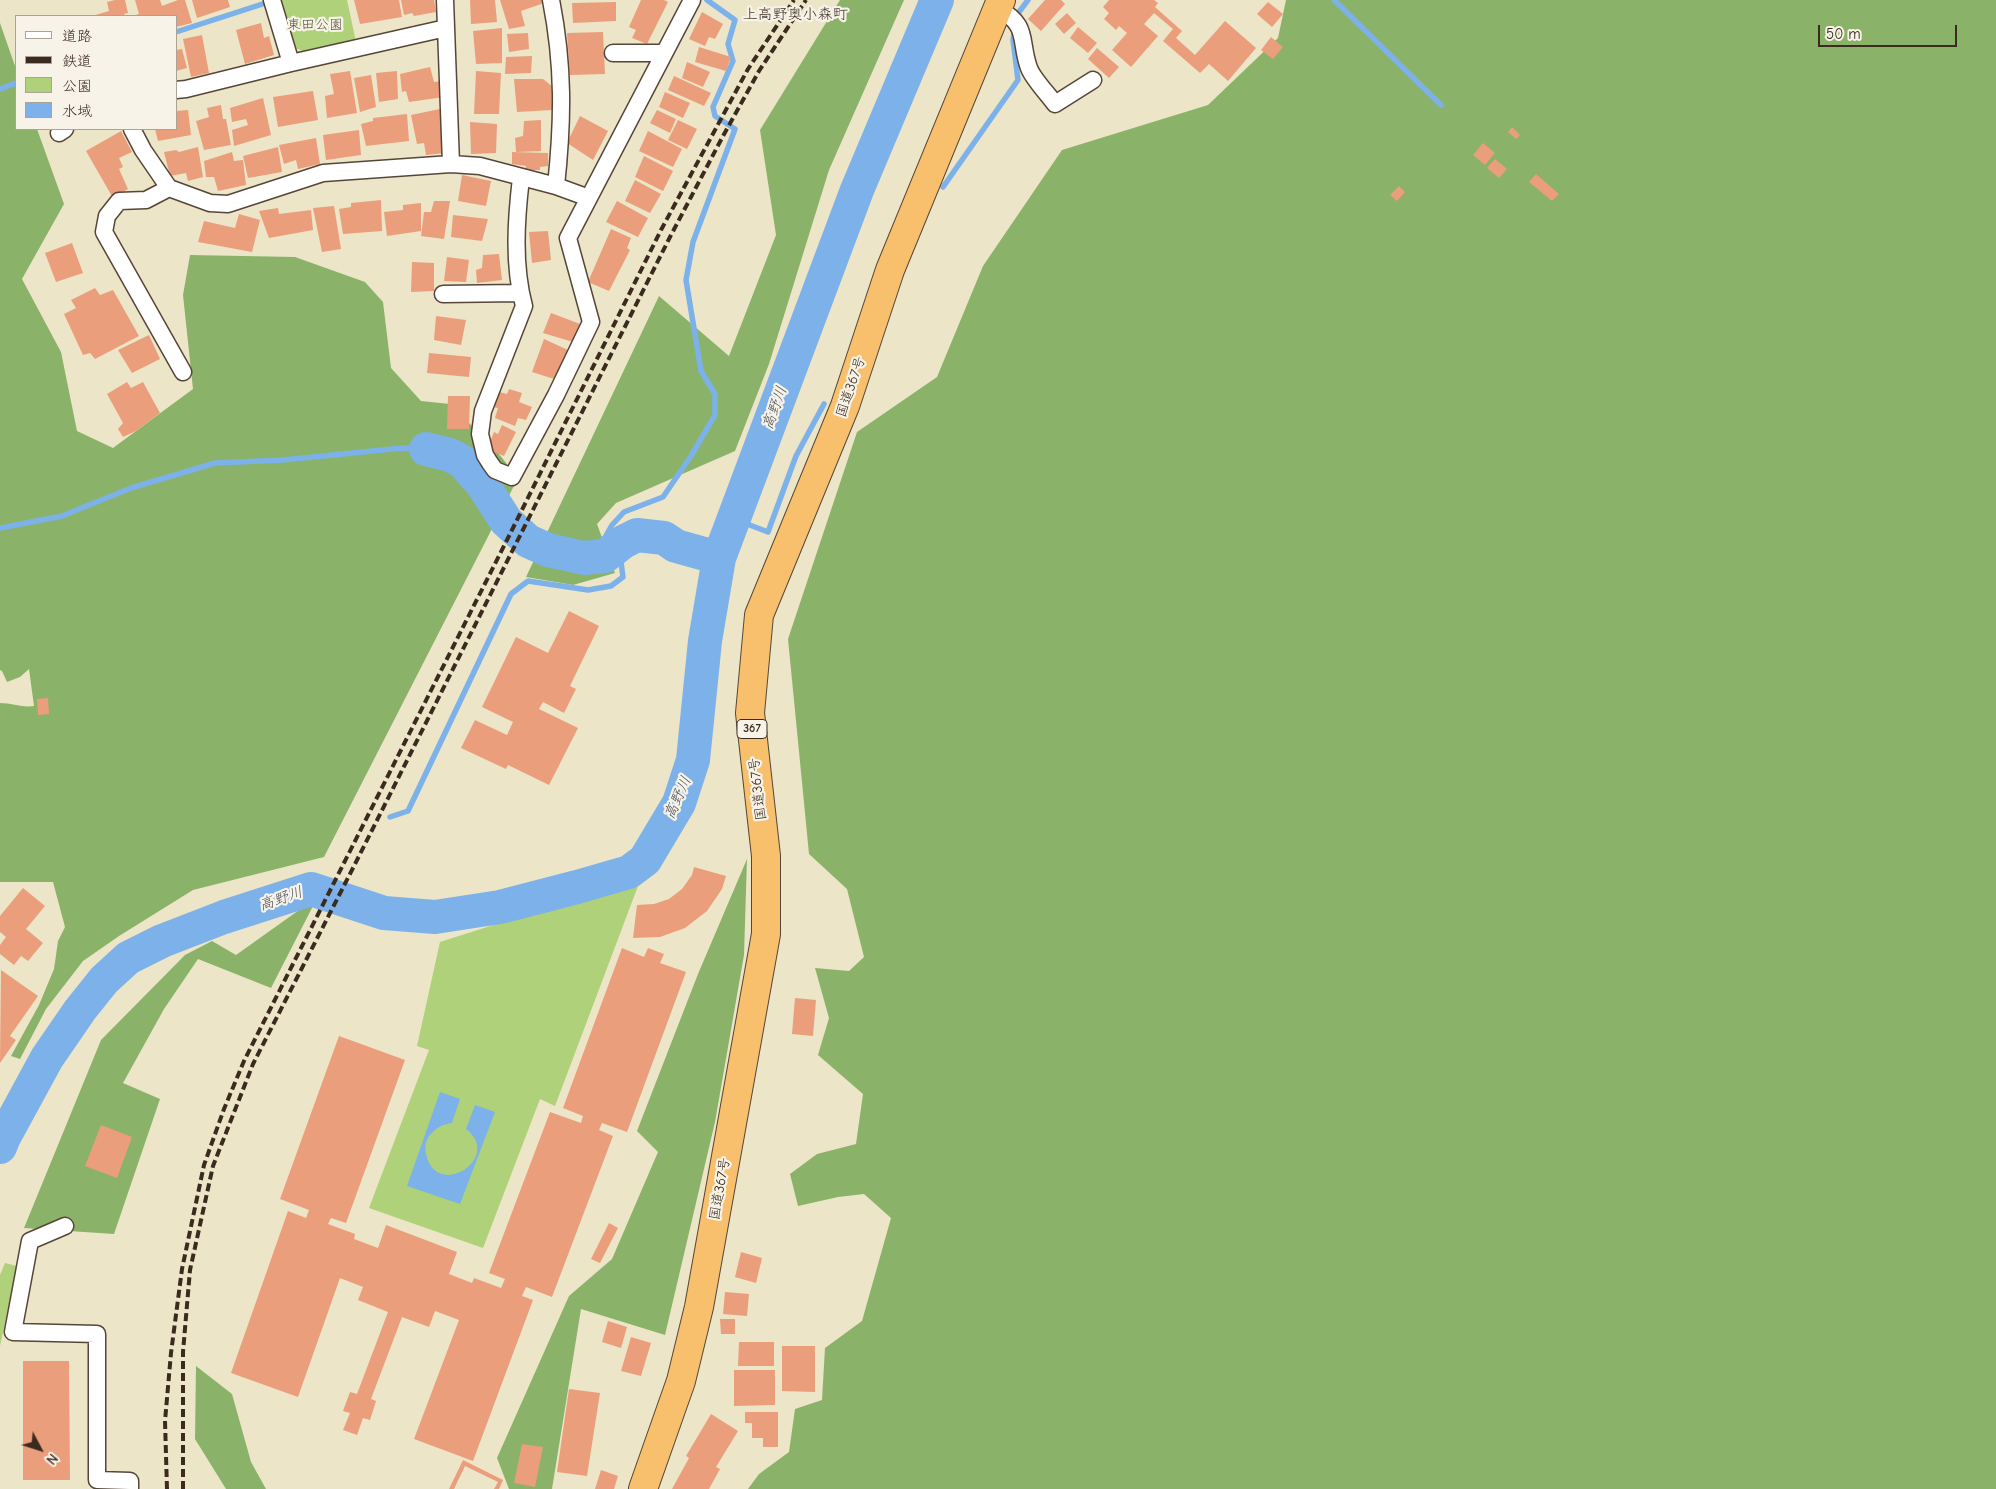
<!DOCTYPE html>
<html>
<head>
<meta charset="utf-8">
<style>
	body { margin:0 }
	#map { position:relative; width:1996px; height:1489px; overflow:hidden; background:#ece5c8; font-family:"Comic Neue","Klee One",sans-serif }
	canvas { display:block }
	.legend { position:absolute; left:15px; top:15px; width:162px; height:115px; box-sizing:border-box; background:#f7f3e8; border:1px solid #aca397; margin:0; padding:6px 9px; list-style:none; font-size:15px; color:#3b2a1e }
	.legend li { display:flex; align-items:center; gap:10px; height:25px }
	.legend b { width:25px; border:1px solid #aca397 }
	.north { position:absolute; left:15px; top:1424px; width:50px; height:50px; -webkit-text-stroke:4px #f7f3e8; paint-order:stroke; rotate:130deg; font-size:14px; font-weight:700; line-height:20px; text-align:center; color:#3b2a1e }
	.north::after { content:''; display:block; margin:auto; width:18px; height:22px; background:#3b2a1e; clip-path:polygon(50% 0,100% 100%,50% 72%,0 100%) }
	.scale { position:absolute; left:1818px; top:25px; width:139px; height:22px; box-sizing:border-box; border:2px solid #3b2a1e; border-top:0; padding-left:6px; font-size:15px; line-height:18px; white-space:nowrap; color:#3b2a1e; -webkit-text-stroke:4px #f7f3e8; paint-order:stroke }
</style>
</head>
<body>
<div id="map">
<canvas width="1996" height="1489"></canvas>
<ul class="legend">
<li><b style="height:6px;background:#fff"></b>道路</li>
<li><b style="height:6px;background:#3b2a1e"></b>鉄道</li>
<li><b style="height:14px;background:#aed179"></b>公園</li>
<li><b style="height:14px;background:#7cb1ea"></b>水域</li>
</ul>
<div class="north">N</div>
<div class="scale">50 m</div>
</div>
<script>
const c = document.querySelector('canvas').getContext('2d');
c.lineJoin = 'round';
function fill(path, color) { c.fillStyle = color; c.fill(path, 'evenodd'); }
function stroke(path, color, width, dash) { c.strokeStyle = color; c.lineWidth = width; c.lineCap = dash ? 'butt' : 'round'; c.setLineDash(dash || []); c.stroke(path); }
function label(font, color, halo, rows, align = 'center') {
  c.font = font + ' "Comic Neue","Klee One",sans-serif'; c.lineWidth = 4.5; c.setLineDash([]); c.textBaseline = 'middle'; c.strokeStyle = halo; c.fillStyle = color; for (const [text, x, y, turn = 0] of rows) {
    c.save(); c.translate(x, y); c.rotate((+turn || 0) * Math.PI / 180); c.textAlign = isNaN(turn) ? turn : align; if (halo) c.strokeText(text, 0, 0); c.fillText(text, 0, 0); c.restore();
  }
}
fill(new Path2D(`
	M281 0H347L356 42 307 53 291 46 286 14Z
	M641 878 555 1106 540 1099 483 1248 369 1208 429 1050 417 1046 440 942Z
	M5 1263 17 1266 0 1346V1275Z`), '#aed179');
fill(new Path2D(`
	M840 0H904L829 170 769 364 735 451 616 503 597 524 615 573 573 585 526 577 659 296 729 356 776 235 760 130Z
	M1286 0H1996V1489H748L759 1474 789 1452 795 1409 822 1400 825 1348 862 1321 891 1218 864 1194 838 1197 798 1206 790 1174 817 1154 856 1144 863 1094 818 1055 829 1018 815 968 849 971 864 957 847 889 809 854 788 639 857 432 937 377 983 266 1062 150 1208 105 1278 38Z
	M0 23 16 69V129H37L64 204 22 279 61 352 77 431 113 448 193 389 183 295 190 255 295 257 365 282 383 302 391 368 421 401 450 404 495 449 518 478 324 857 193 890 119 936 83 961 46 1009 20 1059 11 1056 39 1005 54 969 58 941 65 927 53 882H0V703C11 703 24 708 34 706L29 669 20 677 7 682 2 671 0 670Z
	M747 859 744 955 715 1122 665 1335 581 1309 552 1489H509L497 1458 569 1296 612 1259 658 1152 637 1131 698 974Z
	M309 903 313 906 271 988 198 959 164 1009 123 1083 160 1099 114 1234 24 1228 101 1040 185 955 212 941 236 955Z
	M196 1366 232 1394 251 1462 266 1489H226L195 1439Z`), '#8ab369');
fill(new Path2D(`
	M440 1092 460 1099 452 1123C444 1124 437 1127 432 1133 426 1138 424 1146 426 1154 436 1201 504 1158 466 1129L475 1105 495 1112 460 1204 407 1186Z`), '#7cb1ea');
stroke(new Path2D(`
	M1334 0 1441 105
	M1017 20 1019 12 1028 0
	M176 32 272 1
	M0 89 16 83
	M943 187 1018 80 1013 40 1015 29
	M734 519 768 532 796 456 824 404
	M0 528 62 516 131 488 215 463 283 460 402 448 426 449
	M390 817 408 811 511 594 528 581 588 590 611 586 623 577 621 562 603 541 612 525 624 512 663 497 691 456 715 415V394L701 371 686 280 693 242 735 129 715 116 713 107 733 61 728 44 735 20 707 0`), '#7cb1ea', 5.5);
stroke(new Path2D(`
	M426 449 450 455 463 462 483 485 506 521 528 541 548 550 584 558 605 556 623 542 637 535 664 538 676 546 719 558
	M0 1147 4 1137 47 1058 80 1010 104 980 128 958 162 941 224 917 311 889 384 913 435 917 500 907 577 887 629 872 645 860 679 803 693 760 705 641 719 558 857 190 937 0`), '#7cb1ea', 34);
fill(new Path2D(`
	M115 0H125L128 13 124 14 125 16H92L109 11 107 2Z
	M135 0H160L162 6 178 0H185L192 23 176 27V16H132L139 14Z
	M192 0H228L230 7 197 18Z
	M354 0H399L402 17 360 24Z
	M401 0H434L436 12 414 16 412 13 404 15Z
	M470 0H495L497 22 471 24Z
	M500 0H546L547 2 521 11 525 26 509 29Z
	M641 0H664L668 2 647 44 632 38 636 30 629 27Z
	M1045 0H1061L1065 4 1041 31 1028 19Z
	M1109 0H1154L1158 3 1155 7 1182 31 1176 38 1195 55 1225 21 1256 48 1228 81 1209 64 1200 73 1163 41 1173 29 1154 13 1144 24 1158 36 1131 67 1112 50 1127 33 1119 26 1116 30 1104 19 1109 13 1103 7Z
	M616 2V21L573 23 572 3Z
	M1268 2 1283 14 1272 27 1257 14Z
	M702 12 723 24 715 39 709 37 705 46 689 39Z
	M1067 13 1076 23 1064 34 1055 24Z
	M261 23 264 38 269 36 274 55 245 64 236 30Z
	M1078 27 1097 43 1088 53 1070 38Z
	M502 28V63L476 64 473 31Z
	M603 32 605 74 570 75 567 33Z
	M528 33 529 49 509 52 507 34Z
	M202 35 209 73 191 77 183 39Z
	M1271 37 1283 47 1273 59 1261 50Z
	M699 47 731 57 726 71 695 62Z
	M1097 48 1119 67 1109 78 1088 59Z
	M182 49 187 68 176 71V50Z
	M532 56 531 73 505 74 506 57Z
	M687 62 710 72 703 87 682 78Z
	M430 67 434 82 443 81 444 97 409 102 406 91 402 92 400 74Z
	M350 71 357 113 327 118 325 96 334 94 330 74Z
	M397 71 398 99 379 102 376 73Z
	M476 71 501 73 499 114H474Z
	M371 75 376 107 360 112 354 78Z
	M674 76 711 93 704 106 668 90Z
	M514 79H543L553 87 552 110 517 112Z
	M313 91 318 120 278 127 273 97Z
	M665 92 690 103 683 118 659 107Z
	M263 98 271 135 234 146 232 130 248 125 246 119 232 122 230 108Z
	M221 105 223 119H226L231 145 204 150 196 121 209 117 207 108Z
	M440 109 445 153 426 155 424 143 417 144 411 115Z
	M188 110 191 135 158 141 155 129H176V111Z
	M657 110 676 119 670 133 650 123Z
	M407 114 409 141 366 146 361 124 373 121V118Z
	M580 116 608 131 593 160 567 143Z
	M541 120V151L516 152 515 138 523 136 524 121Z
	M678 120 697 129 687 149 668 140Z
	M470 122 497 124 496 153 471 154Z
	M1512 127 1520 135 1516 139 1508 132Z
	M359 130 361 155 326 160 323 135Z
	M121 131 132 152 119 158 123 167 119 169 128 189 113 198 86 151Z
	M648 131 682 149 673 167 639 151Z
	M316 138 320 164 298 169 296 160 284 164 279 145Z
	M1483 143 1495 153 1485 165 1473 155Z
	M198 147 203 177 188 181 186 173 170 176 164 152 176 150 179 152Z
	M278 147 282 172 248 178 243 156Z
	M232 152 234 161 243 160 246 185 218 191 214 177H206L204 161Z
	M512 152 548 153V166L540 167V170H525L526 166 512 164Z
	M644 156 673 171 663 191 635 177Z
	M1495 159 1507 169 1499 178 1487 168Z
	M1536 174 1559 194 1552 201 1529 182Z
	M462 175 491 181 486 206 458 201Z
	M635 180 661 194 650 213 625 201Z
	M1399 186 1405 192 1397 201 1390 195Z
	M381 200 382 231 343 234 339 209 351 207V203Z
	M434 201H450L444 239 421 236 424 212H431Z
	M617 201 648 218 638 237 606 222Z
	M421 203V231L387 236 384 212 403 210V205Z
	M334 206 341 249 322 252 313 208Z
	M278 208 279 214 311 210 313 230 269 238 259 211Z
	M239 214 260 220 252 252 198 242 204 221 235 228Z
	M453 215 488 219 482 241 451 237Z
	M611 229 631 238 627 248 630 250 609 291 588 282Z
	M548 231 551 260 532 263 529 232Z
	M72 243 83 273 56 282 45 253Z
	M499 254 502 280 477 283 476 270 482 268 483 255Z
	M447 257 469 260 466 282 444 281Z
	M412 262 434 263V291L411 292Z
	M95 288 100 295 113 290 139 336 95 359 90 353 83 355 64 314 76 308 71 300Z
	M551 313 580 324 573 342 543 333Z
	M436 316 466 320 461 345 434 340Z
	M149 335 160 359 132 373 118 350Z
	M544 339 568 350 554 379 532 372Z
	M429 353 471 357 469 377 427 373Z
	M127 382 131 388 143 382 160 413 136 431 123 437 118 429 123 423 107 394Z
	M509 389 522 393 519 402 532 407 526 420 518 418 515 426 495 418 498 408 493 407 499 392 507 394Z
	M448 396H470L469 429H447Z
	M502 425 516 432 504 456 487 449 494 432 498 434Z
	M569 611 599 626 570 686 576 689 564 713 543 702 539 709 578 728 549 785 508 765 506 769 461 748 475 720 507 735 513 722 482 707 516 637 548 653Z
	M48 698 49 714 38 715 37 699Z
	M694 867 726 876 722 889 707 911 685 928 660 937 633 938 637 905 654 904 669 899 682 889 692 875Z
	M23 888 45 906 26 929 43 943 28 961 21 956 14 965 0 954V945L6 937 0 932V916Z
	M622 948 644 957 648 948 664 954 660 963 686 972 627 1132 602 1123 599 1130 613 1136 552 1297 526 1287 522 1296 533 1300 473 1461 414 1439 459 1320 435 1311 429 1327 402 1317 371 1399 376 1401 370 1420 363 1418 357 1435 343 1430 350 1413 343 1411 350 1392 357 1394 388 1312 358 1300 363 1287 340 1278 298 1397 231 1373 288 1211 306 1218 309 1210 280 1199 339 1036 405 1060 346 1223 331 1218 328 1224 355 1234 354 1239 378 1248 386 1225 457 1252 449 1274 472 1283 474 1278 501 1288 505 1279 489 1273 550 1112 581 1123 583 1116 563 1108Z
	M1 970 38 996 10 1036 16 1040 0 1063Z
	M795 998 816 1000 813 1036 792 1034Z
	M101 1125 132 1137 117 1178 85 1166Z
	M609 1223 618 1228 600 1263 591 1259Z
	M741 1252 762 1258 756 1283 735 1277Z
	M725 1292 749 1294 747 1316 723 1314Z
	M720 1319H735V1334H721Z
	M608 1321 627 1327 621 1348 602 1342Z
	M631 1337 651 1343 641 1376 621 1371Z
	M739 1342H774V1366H738Z
	M782 1346H815V1392L782 1391Z
	M23 1361H69L70 1480H23Z
	M734 1370H775V1405L734 1406Z
	M569 1389 600 1393 587 1476 557 1472Z
	M745 1412H778V1447H763V1438H752V1423H745Z
	M711 1414 738 1431 716 1467 720 1469 709 1489H672L689 1458 686 1456Z
	M522 1444 543 1447 535 1487 514 1483Z
	M463 1460 503 1480 499 1489H494L498 1482 465 1466 454 1489H449Z
	M601 1470 618 1476 614 1489H595Z`), '#eb9e7b');
const minor = new Path2D(`
	M272 0 291 63
	M445 0 451 164
	M551 0C564 66 563 120 556 186
	M997 8C1030 25 1019 41 1029 68 1033 79 1048 94 1055 104L1093 80
	M613 53H664
	M176 90 186 89 291 63 446 28
	M132 129 143 150 169 188 210 203 228 204 323 173 451 164 480 166 556 186 589 198
	M59 133 65 129
	M521 178C516 220 513 265 524 306L483 411 480 434 485 455 490 463 495 470 512 477 556 395 591 322 568 238 692 0
	M169 188 146 200 119 201 107 216 104 232 183 372
	M443 294 520 293
	M65 1226 30 1241 13 1332 97 1334V1480L130 1481V1489`);
const trunk = new Path2D(`
	M643 1489 681 1381 699 1307 766 934V856L750 713 759 615 845 406 890 270 1001 0`);
stroke(minor, '#564638', 19);
stroke(trunk, '#564638', 30);
stroke(minor, '#fff', 16);
stroke(trunk, '#f8bf6c', 28);
stroke(new Path2D(`
	M167 1489 165 1421 171 1353 182 1269 204 1165 224 1109 244 1061 510 534 661 230 748 69 794 0
	M183 1489V1352L190 1270 213 1166 253 1064 354 866 670 237 723 136 759 71 806 0`), '#3b2a1e', 4, [8, 4]);
for (const [x, y, w] of [
	[752,729,30]
]) { const box = new Path2D(); box.roundRect(x - w / 2, y - 9.5, w, 19, 4); c.fillStyle = '#f7f3e8'; c.fill(box); stroke(box, '#3b2a1e', 1); }
label('bold 12px', '#3b2a1e', null, [
	["367",752,729]
]);
label('14px', '#585435', '#f7f3e8', [
	["東田公園",315,25]
]);
label('14px', '#3b2a1e', '#f7f3e8', [
	["国道367号",851,387,-71],
	["国道367号",758,789,-97],
	["国道367号",720,1189,-80]
]);
label('15px', '#3b2a1e', '#f7f3e8', [
	["上高野奥小森町",795,15]
]);
label('italic 15px', '#4e525b', '#f7f3e8', [
	["高野川",775,408,-70],
	["高野川",678,798,-66],
	["高野川",281,899,-19]
]);
</script>
</body>
</html>
